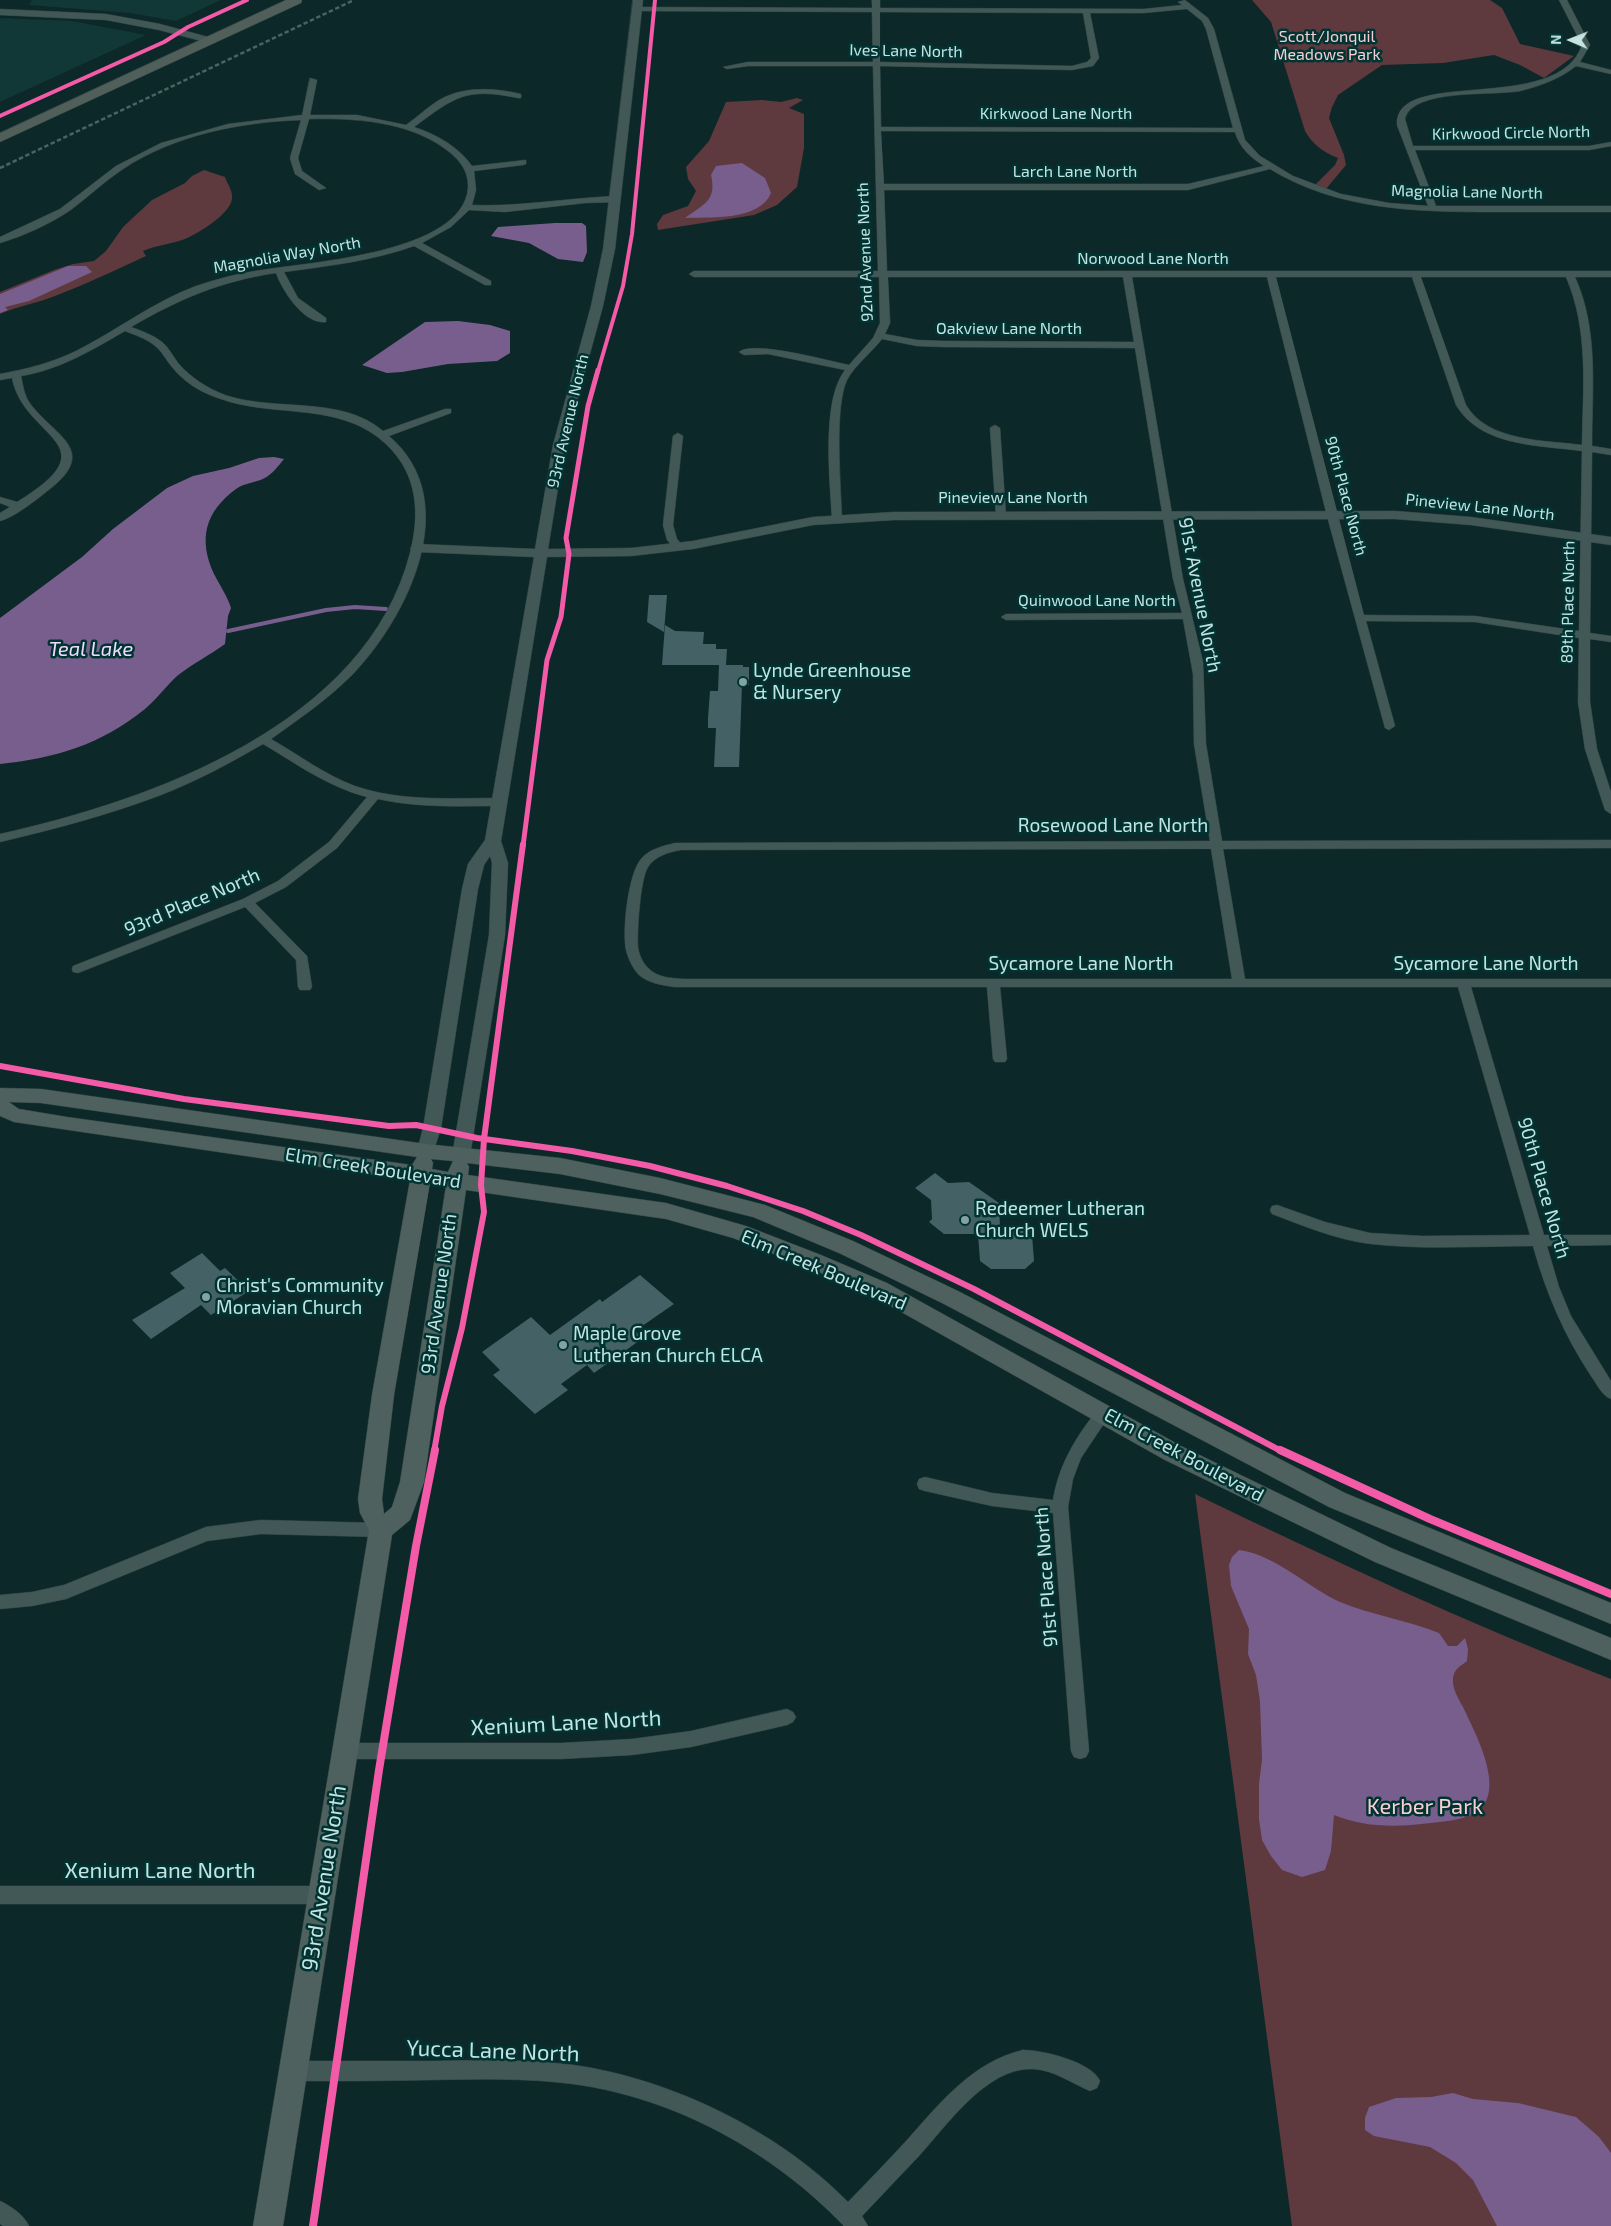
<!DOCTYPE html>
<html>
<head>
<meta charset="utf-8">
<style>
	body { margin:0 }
	#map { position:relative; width:1611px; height:2226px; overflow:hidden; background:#0c2828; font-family:"Exo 2",sans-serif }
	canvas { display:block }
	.north { position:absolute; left:1546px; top:15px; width:50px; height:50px; -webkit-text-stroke:4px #003433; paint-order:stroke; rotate:271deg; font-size:14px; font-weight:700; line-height:20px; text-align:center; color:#c5e3e2 }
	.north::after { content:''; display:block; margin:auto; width:18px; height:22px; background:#c5e3e2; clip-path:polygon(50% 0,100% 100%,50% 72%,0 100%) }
</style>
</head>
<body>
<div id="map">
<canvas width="1611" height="2226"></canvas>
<div class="north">N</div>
</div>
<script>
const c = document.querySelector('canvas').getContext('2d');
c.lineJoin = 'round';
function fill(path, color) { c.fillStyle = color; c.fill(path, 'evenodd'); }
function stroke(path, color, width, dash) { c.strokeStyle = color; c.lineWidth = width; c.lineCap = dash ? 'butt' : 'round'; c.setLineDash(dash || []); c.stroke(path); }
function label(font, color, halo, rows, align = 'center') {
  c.font = font + ' "Exo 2",sans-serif'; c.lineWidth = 5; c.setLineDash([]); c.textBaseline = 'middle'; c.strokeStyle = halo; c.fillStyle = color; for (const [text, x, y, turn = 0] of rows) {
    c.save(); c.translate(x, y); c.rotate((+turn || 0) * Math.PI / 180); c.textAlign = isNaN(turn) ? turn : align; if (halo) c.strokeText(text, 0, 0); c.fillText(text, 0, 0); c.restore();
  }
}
fill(new Path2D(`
	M32 0H221L176 21 130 13 29 5Z
	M0 18 72 21 146 35 0 102Z`), '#113836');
fill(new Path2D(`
	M1252 0H1490L1502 8 1520 44 1574 56 1544 78 1520 65 1494 55 1443 63 1382 65 1338 95 1332 107 1329 118 1344 155 1346 165 1326 189 1315 185 1335 165 1338 158C1323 152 1313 145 1305 131L1271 22Z
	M797 98 803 100 789 108 804 114V148L797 187 777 205 754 215 658 230 657 224 663 215 688 206 696 191 688 179 686 167 709 141 726 102 762 100 781 102Z
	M204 170 225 177C227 183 232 190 232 196 234 212 199 233 185 239 171 244 157 245 143 251L146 256C116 270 86 284 55 296 37 303 18 306 0 314V292L54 270 73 264 94 261 106 251 123 227 152 200 185 183 192 176Z
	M1195 1494C1332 1560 1469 1624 1611 1679V2226H1292Z`), '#5e393e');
fill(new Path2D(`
	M742 163 765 178 771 193C760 221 709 217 685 218 704 204 717 201 711 175L716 166Z
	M555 223H582L586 226 587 252 583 262 558 259 529 243 491 236 498 227Z
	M68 266H86L92 272 29 301 5 307 8 310 0 313V294Z
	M458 321 490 325 510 331V353L497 361 448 364 402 372 387 373 362 365 425 322Z
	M274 457 284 459C279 465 274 472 268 476 259 483 245 482 236 489 205 512 198 539 214 574 220 586 227 595 231 608L228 616 225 644C210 655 192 664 177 676 166 686 157 699 145 709 100 745 56 758 0 764V618L82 557 113 529 167 488 193 476 229 468 259 458Z
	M1239 1550C1276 1555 1307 1587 1340 1602 1371 1615 1407 1620 1439 1633L1448 1646H1457L1465 1638 1468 1649 1467 1661C1462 1665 1456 1668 1454 1674 1450 1685 1458 1698 1463 1707 1474 1731 1506 1788 1479 1810 1467 1820 1447 1821 1431 1823 1397 1827 1366 1828 1334 1815L1331 1851 1325 1870 1302 1877 1282 1870 1271 1856 1262 1840 1259 1819V1784L1262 1760 1260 1701 1256 1675 1248 1654 1249 1629 1231 1586 1229 1565 1232 1557Z
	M1453 2093 1473 2099 1518 2103 1576 2117 1599 2137 1611 2153V2226H1497L1473 2180 1456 2163 1430 2147 1374 2136 1365 2130V2118L1369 2107 1396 2098 1431 2097Z`), '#785e8d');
stroke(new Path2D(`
	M228 631 326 610 355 607 386 609`), '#785e8d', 4);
fill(new Path2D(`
	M649 595H667L664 632 647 622Z
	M665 625 675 631 704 632 703 644H716V649H727L726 665H743V667H749V685H742L739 767H714L716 728H708V718L710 691H718L719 665H662Z
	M935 1173 948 1183 969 1182 999 1203 1000 1227H1022L1032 1235 1034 1261 1025 1269H991L980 1261 978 1234H944L929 1222 932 1219 931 1200 915 1188Z
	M202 1253 220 1271 225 1268 249 1291 211 1315 201 1305 151 1339 132 1320 185 1288 170 1273Z
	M640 1275 674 1304 635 1331 643 1338 594 1373 587 1365 561 1384 568 1390 535 1414 493 1375 500 1370 482 1352 531 1317 550 1335 600 1299 602 1302Z`), '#446266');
const minor = new Path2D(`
	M872 0H880V8L1144 9 1182 5 1178 2 1185 0 1208 18 1214 29 1245 140 1260 156 1293 176 1341 194 1389 203 1428 206 1397 125C1394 66 1558 116 1582 45L1559 0H1567L1590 45 1580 62 1611 70V74L1576 66C1560 79 1540 86 1520 91 1494 96 1412 88 1405 119L1413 146H1589L1611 142V146L1589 150H1415L1436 206H1611V212C1571 212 1532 212 1492 212 1416 212 1337 210 1270 169L1188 190H884L887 271H1611V277H1575C1599 330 1592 389 1592 446L1611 449V455L1592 452 1590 633 1611 636V642L1590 639V702L1597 749 1611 792V814L1605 810 1585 749 1578 702 1579 638 1475 622 1366 621 1395 726 1389 730 1385 728 1327 516 1267 277H1132L1183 579 1203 662 1206 744 1222 841 1611 840V848L1223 849 1245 979H1611V987H1471L1544 1235H1611V1245L1547 1246 1559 1287 1571 1316 1611 1381V1399C1602 1396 1597 1384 1591 1376 1564 1335 1546 1293 1533 1246 1479 1246 1424 1250 1371 1244 1337 1240 1304 1226 1272 1214L1270 1210 1272 1206 1277 1205 1325 1222 1370 1233 1422 1236 1530 1235 1458 987H1000L1007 1059 1005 1062H995L993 1059 987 987H674C662 985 647 983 638 974 632 967 628 958 626 950 622 931 628 874 641 859 649 849 663 846 675 843L1210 841 1194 744 1193 674 1183 619 1006 620 1001 617 1006 614 1182 613 1173 579 1135 348 944 347 917 346 882 339C871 353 855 365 847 380 834 408 841 486 842 518L837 521 832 518C830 480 821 401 845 370L768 354 744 355 739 352C754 340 828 361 849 365L873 338 880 323 879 277H694L689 274 694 271H878L873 66H748L727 69 723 67 748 62H873L872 12 637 11 633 9 637 7 872 8ZM1187 9 1202 21 1206 29 1233 128 881 127 880 66 1072 70 1093 66 1099 58 1090 13H1144ZM880 12 1083 13 1091 58 1087 62 1072 66 880 62ZM881 131 1235 132C1239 147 1251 158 1264 166L1188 184H884ZM888 277H1123L1134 342 944 341 917 340 885 334 890 323ZM1276 277H1412L1456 405C1481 447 1539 445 1582 451L1579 631 1475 616 1364 615ZM1421 277H1566C1589 330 1583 388 1582 445 1544 440 1488 442 1466 405ZM1211 849 1232 979H684C671 978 658 978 648 968 643 963 639 955 638 947 637 932 640 880 648 867 655 856 669 852 681 850Z
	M310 78 317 80 310 115H357L406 125C418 117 428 106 441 99 465 86 494 88 521 94V98H518C465 87 455 97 414 127 436 134 459 147 472 166L526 160V164L523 165 474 171 476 190 472 205C520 207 567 198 616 196L620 199 616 202 585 203 505 212 469 210 451 227 422 243 491 281V285H485L414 246C372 261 328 266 284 272L298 298 326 318V322C304 325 282 290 276 273 221 281 179 299 131 327 142 331 153 335 162 342 169 348 173 356 178 363 191 378 207 388 225 395 275 412 341 395 383 431L445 409H451V413L389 436C465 501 408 617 352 675 327 700 299 719 271 739 299 755 325 775 355 786 401 802 452 798 500 798L506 802 500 806C459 806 418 808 378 799L337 848 286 887 255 903 307 956 312 987 310 990H300L298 987 296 960 245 907 78 973 73 972 72 969 73 966 243 899 278 881 329 842 367 797C328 787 297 764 263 744 230 763 197 781 161 795 108 815 55 829 0 842V834C153 800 366 724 410 553 420 514 418 475 387 445 341 400 273 419 218 398 200 392 184 382 172 367 166 360 162 351 154 345 145 338 135 335 125 331 92 350 59 370 21 376 23 385 24 394 29 402 53 436 103 450 46 492 35 501 13 518 0 521V513L10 507 0 503V497L17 502C114 443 24 440 12 378L0 380V374C27 369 51 363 76 351 116 331 153 302 196 286 217 279 239 273 262 270 310 262 463 253 468 188 469 170 458 158 444 148 406 121 354 118 309 119L298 158 302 171 326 188 319 190 295 174 290 158 301 120C241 122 174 135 123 169 105 181 89 196 72 209 52 223 24 236 0 243V237L60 209 116 166 161 143 228 124 302 115Z
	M995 425 1000 428 1006 516 1001 519 996 516 990 428Z
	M678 433 683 436 673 525 677 539 684 547 679 550 675 549 667 540 663 525 673 436Z
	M1103 1407 1108 1409 1111 1413 1081 1458 1073 1479 1068 1507 1089 1751 1086 1757 1080 1759 1074 1757 1071 1751 1053 1513 992 1506 925 1491 919 1489 917 1484 919 1479 925 1477 992 1493 1053 1500C1059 1464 1076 1437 1098 1409Z
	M261 1520 381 1523 387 1525 389 1530 387 1535 381 1537 261 1534 207 1541 66 1599 32 1606 0 1609V1595L32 1592 64 1585 206 1527Z
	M787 1709 793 1712 796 1717 793 1722 787 1725 691 1747 632 1755 561 1759H345L339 1757 336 1751 339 1745 345 1743H561L632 1739 691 1731Z
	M0 1886H321L327 1889 330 1895 327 1901 321 1904H0Z
	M1023 2050C1043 2050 1092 2062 1100 2081L1097 2088 1090 2091C1071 2083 1054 2070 1033 2069 986 2067 946 2127 918 2157 899 2177 881 2196 862 2216L868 2226H844C773 2152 676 2098 573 2084 526 2078 477 2079 430 2080 384 2081 339 2081 293 2081L286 2078 283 2071 286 2064 293 2061C340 2061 387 2061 433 2061 480 2060 527 2059 574 2065 671 2079 779 2131 848 2202 868 2181 888 2161 907 2140 940 2103 972 2062 1023 2050Z
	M0 2201C11 2206 24 2215 29 2226H3L0 2224Z`);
const tertiary = new Path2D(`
	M633 0H643L615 249 603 306 565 445 548 549 631 548 693 541 813 517 894 512 1395 511 1471 517 1611 537V545L1471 525 1395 519 894 520 813 525 693 549 631 556 547 557 501 841 508 863 505 935 470 1156 467 1161 461 1163 455 1161 452 1156 489 935 492 863 490 856 484 865 478 889 441 1128 432 1156 426 1157 420 1156 417 1151 423 1128 462 889 468 864 485 840 534 557 417 552 410 548 417 544 535 549 553 445 591 306 603 249Z
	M0 9 106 14 160 24 212 38 214 40 209 43 159 30 106 20 0 15Z`);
const secondary = new Path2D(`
	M0 1088 41 1089 426 1144 560 1158 660 1178 765 1205 853 1241 958 1291 1345 1493 1611 1603V1624L1329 1507 942 1303 839 1253 753 1217 660 1194 560 1174 467 1163 469 1167 468 1175 666 1203 746 1226 821 1255 887 1283 1181 1446 1391 1548 1611 1638V1660L1375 1562 1165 1460 871 1295 807 1267 733 1238 666 1219 466 1190 424 1482 410 1520 392 1535 283 2226H253L369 1530 360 1513 358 1499 372 1395 410 1180 14 1122 0 1116ZM9 1102 41 1103 417 1157 412 1165 67 1117 19 1109ZM431 1159 453 1161 448 1172 432 1169 433 1163ZM430 1183 446 1186 400 1482 392 1507 384 1514 382 1499 394 1395Z`);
const trunk = new Path2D(`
	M286 0H302L301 3 0 142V133Z`);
stroke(minor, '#2f4443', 1);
stroke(tertiary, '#2f4443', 1);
stroke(secondary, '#2f4443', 1);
stroke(trunk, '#2f4443', 1);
fill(minor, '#425857');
fill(tertiary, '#425857');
fill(secondary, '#4f615e');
fill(trunk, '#505f5a');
stroke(new Path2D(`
	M0 168 354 0`), '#4d6262', 2.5, [4.5, 2.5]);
stroke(new Path2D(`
	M0 116 164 42 188 27 247 0
	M598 371 623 286 632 234 655 0`), '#f35aa7', 4);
stroke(new Path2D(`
	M523 846 547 660 561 617 569 554 566 538 588 406 598 370`), '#f35aa7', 5);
stroke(new Path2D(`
	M0 1066 184 1099 389 1126 416 1125 477 1138 572 1151 650 1166 727 1186 803 1211 861 1235 974 1289 1283 1452
	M434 1452 442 1406 462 1328 484 1212 481 1185 484 1139 523 844`), '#f35aa7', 6);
stroke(new Path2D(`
	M1280 1450 1430 1519 1611 1594
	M313 2226 379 1770 416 1546 435 1450`), '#f35aa7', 8);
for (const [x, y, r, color] of [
	[743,682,5,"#84a2a1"],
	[965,1220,5,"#84a2a1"],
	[206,1297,5,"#84a2a1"],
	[563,1345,5,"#84a2a1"]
]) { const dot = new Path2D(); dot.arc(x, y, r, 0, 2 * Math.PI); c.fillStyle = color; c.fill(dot); stroke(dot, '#003433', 2); }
label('16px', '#f7ced1', '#003433', [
	["Scott/Jonquil",1327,37],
	["Meadows Park",1327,55]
]);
label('16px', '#c5e3e2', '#003433', [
	["Ives Lane North",906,51,1],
	["Kirkwood Lane North",1056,114],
	["Kirkwood Circle North",1511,133,-1],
	["Larch Lane North",1075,172],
	["Magnolia Lane North",1467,192,1],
	["92nd Avenue North",865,252,-92],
	["Magnolia Way North",287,255,-10],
	["Norwood Lane North",1153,259],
	["Oakview Lane North",1009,329],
	["93rd Avenue North",568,421,-77],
	["90th Place North",1346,496,75],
	["Pineview Lane North",1013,498],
	["Pineview Lane North",1480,507,6],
	["Quinwood Lane North",1097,601],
	["89th Place North",1568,602,-89]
]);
label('19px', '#c5e3e2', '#003433', [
	["91st Avenue North",1200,595,79],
	["Rosewood Lane North",1113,826],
	["93rd Place North",192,902,-23],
	["Sycamore Lane North",1081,964],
	["Sycamore Lane North",1486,964],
	["Elm Creek Boulevard",373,1168,9],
	["90th Place North",1544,1188,74],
	["Elm Creek Boulevard",824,1270,23],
	["93rd Avenue North",439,1294,-82],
	["Elm Creek Boulevard",1184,1455,28],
	["91st Place North",1046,1577,-94]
]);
label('19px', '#c5e3e2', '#003433', [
	["Lynde Greenhouse",753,671],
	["& Nursery",753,693],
	["Redeemer Lutheran",975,1209],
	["Church WELS",975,1231],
	["Christ's Community",216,1286],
	["Moravian Church",216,1308],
	["Maple Grove",573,1334],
	["Lutheran Church ELCA",573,1356]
], 'left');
label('italic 20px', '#efdcfc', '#003433', [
	["Teal Lake",91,649]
]);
label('22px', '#c5e3e2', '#003433', [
	["Xenium Lane North",566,1723,-3],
	["Xenium Lane North",160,1871],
	["93rd Avenue North",324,1878,-81],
	["Yucca Lane North",493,2051,2]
]);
label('22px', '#f7ced1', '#003433', [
	["Kerber Park",1425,1807]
]);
</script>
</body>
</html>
